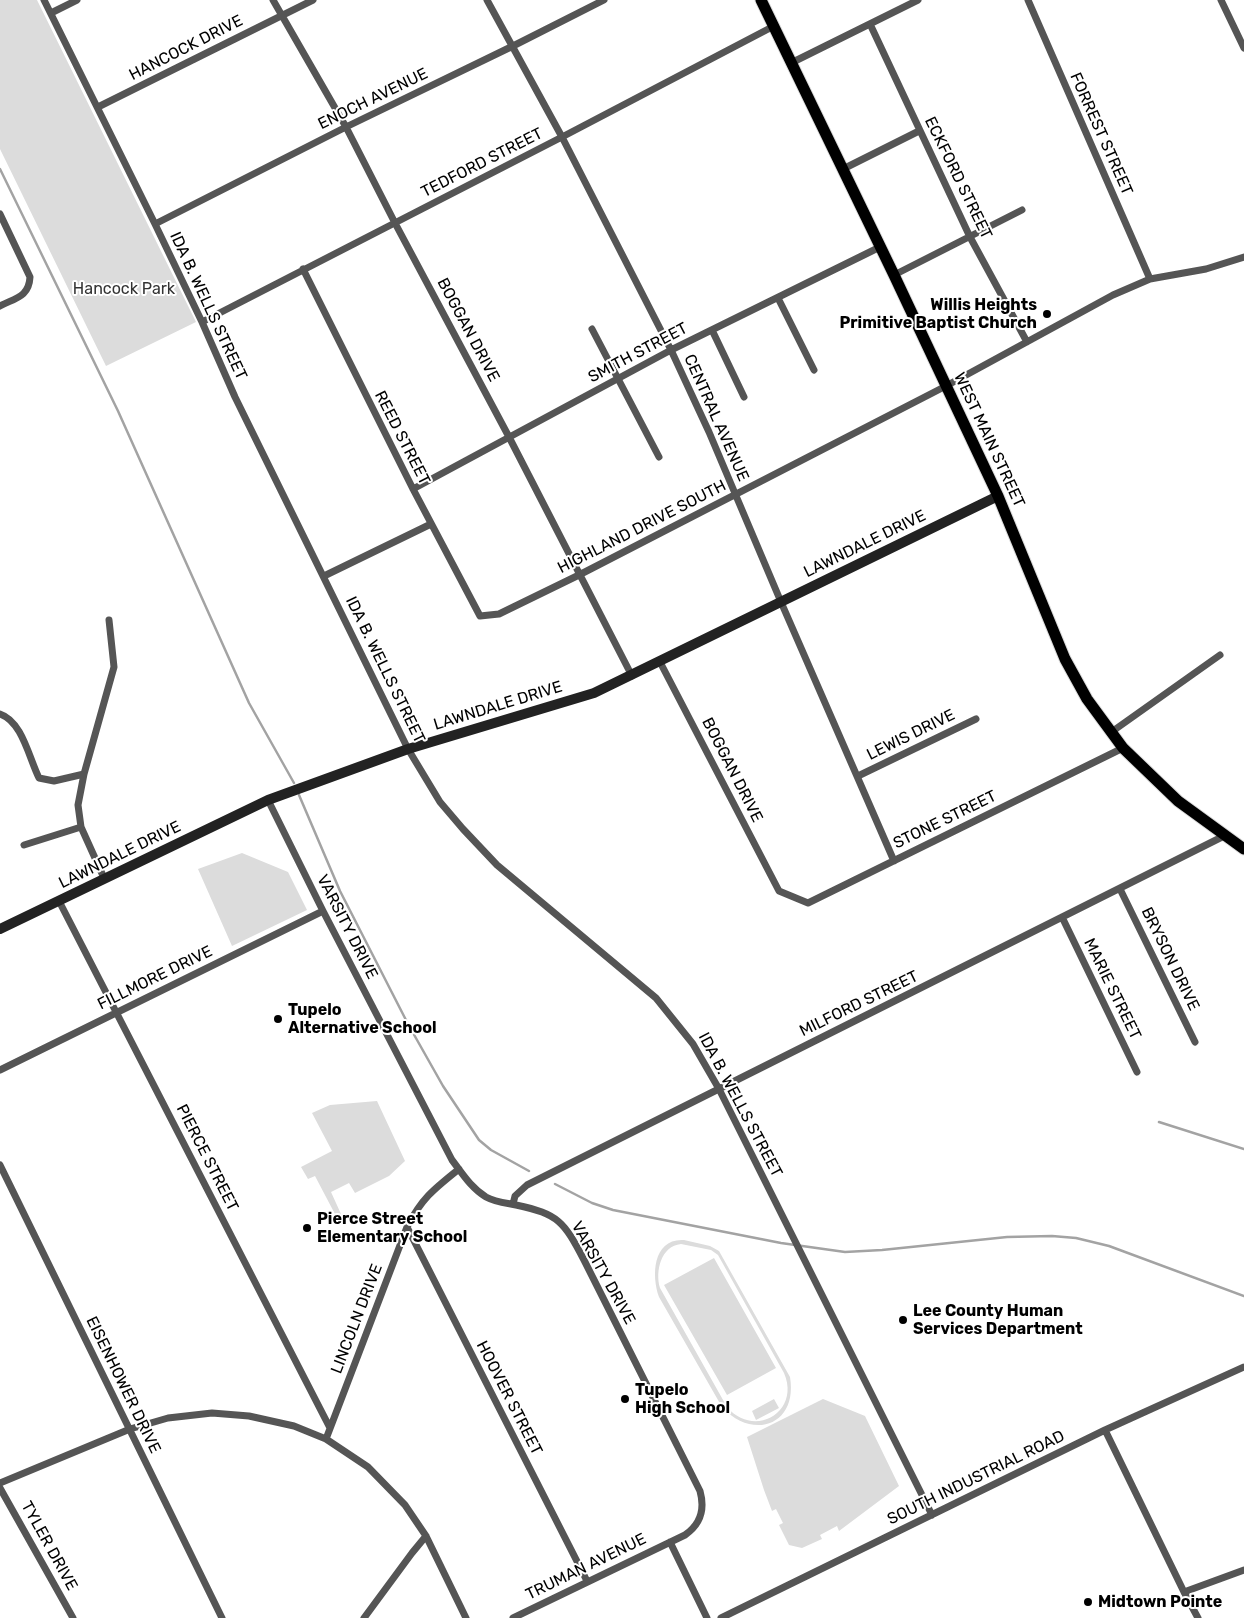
<!DOCTYPE html>
<html>
<head>
<meta charset="utf-8">
<style>
	body { margin:0 }
	canvas { display:block; background:#fff }
</style>
</head>
<body>
<canvas width="1244" height="1618"></canvas>
<script>
const c = document.querySelector('canvas').getContext('2d');
c.lineJoin = 'round';
function fill(path, color) { c.fillStyle = color; c.fill(path, 'evenodd'); }
function stroke(path, color, width, dash) { c.strokeStyle = color; c.lineWidth = width; c.lineCap = dash ? 'butt' : 'round'; c.setLineDash(dash || []); c.stroke(path); }
function label(font, color, halo, rows, align = 'center') {
  c.font = font + ' Rubik,sans-serif'; c.lineWidth = 4; c.setLineDash([]); c.textBaseline = 'middle'; c.strokeStyle = halo; c.fillStyle = color; for (const [text, x, y, turn = 0] of rows) {
    c.save(); c.translate(x, y); c.rotate((+turn || 0) * Math.PI / 180); c.textAlign = isNaN(turn) ? turn : align; if (halo) c.strokeText(text, 0, 0); c.fillText(text, 0, 0); c.restore();
  }
}
fill(new Path2D(`
	M0 0H37L196 322 106 366 0 149Z
	M242 853 288 872 307 910 232 946 198 869Z
	M377 1101 405 1161 389 1176 355 1193 349 1183 331 1192 341 1214 336 1216 315 1176 308 1179 301 1167 332 1151 312 1113 330 1105Z
	M684 1240 710 1246 719 1251 790 1377C798 1425 753 1441 722 1407L659 1297C651 1275 653 1238 684 1240ZM681 1244 711 1250 718 1255 784 1373C801 1412 754 1439 727 1407L660 1288C655 1271 661 1246 681 1244Z
	M714 1258 776 1368 727 1395 664 1285Z
	M774 1399 779 1408 756 1420 752 1411Z
	M823 1399 865 1416 899 1486 839 1531 837 1526 820 1535 822 1539 802 1548 789 1545 779 1525 783 1523 776 1509 772 1511 764 1490 747 1437Z`), '#dcdcdc');
stroke(new Path2D(`
	M0 169 118 411 249 703 294 783
	M299 795 340 891 408 1024 443 1086 479 1140 491 1150 529 1171
	M1159 1122 1244 1149
	M555 1184 592 1203 613 1210 781 1243 845 1252 882 1250 1007 1237 1052 1236 1076 1238 1109 1246 1244 1296`), '#a3a3a3', 2.5);
const primary = new Path2D(`
	M761 0 894 275 998 496 1065 659 1087 699 1123 748 1178 801 1244 849`);
stroke(primary, '#dbdbdb', 13);
stroke(new Path2D(`
	M44 0 155 224 202 322 235 397 408 749 440 802 463 829 497 865 656 998 693 1044 719 1089 932 1515
	M273 0 346 127 395 223 509 437 632 676
	M487 0 562 137 671 350 709 432 781 602 894 861
	M1028 0 1150 279
	M1221 0 1244 48
	M51 13 77 0
	M870 24 970 237 1027 342
	M791 63 918 0
	M98 107 313 0
	M843 169 919 131
	M0 214 30 277C29 297 15 298 0 306
	M155 224 346 127 513 46 604 0
	M303 269 413 489 480 616 499 614 579 575 946 386 1113 295 1150 279 1206 269 1244 257
	M894 275 1022 210
	M778 298 814 370
	M202 322 562 137 774 26
	M592 329 659 457
	M712 330 744 397
	M413 489 671 350 880 247
	M324 576 431 524
	M660 662 779 891 808 903 1123 748
	M0 714C22 721 29 758 39 778L54 781 84 774
	M1110 733 1220 655
	M858 776 976 719
	M268 800 323 911 452 1160C462 1173 471 1188 486 1197 495 1202 506 1203 516 1205 559 1214 564 1222 584 1260L700 1491C705 1509 701 1524 685 1535L513 1618
	M24 845 81 827
	M104 878 81 827 78 805 84 774 114 667 109 620
	M1120 889 1195 1042
	M59 901 330 1428
	M1062 917 1137 1072
	M0 1070 323 911
	M0 1165 222 1618
	M513 1204 515 1196 527 1185 1224 836
	M407 1227 587 1581
	M1105 1430 1184 1592 1198 1618
	M326 1439 407 1227C422 1198 434 1189 459 1169
	M0 1483 130 1429 168 1418 212 1413 249 1416 294 1426 326 1439 368 1467 405 1505 426 1536 466 1618
	M0 1488 73 1618
	M670 1542 707 1618
	M1184 1592 1244 1570
	M364 1618 412 1553 426 1536
	M721 1618 1105 1430 1244 1367`), '#555', 7);
stroke(new Path2D(`
	M0 929 268 800 408 749 594 693 998 496`), '#222', 10);
stroke(primary, '#000', 11);
for (const [x, y, r, color] of [
	[1047,314,5,"#000"],
	[278,1019,5,"#000"],
	[307,1228,5,"#000"],
	[903,1320,5,"#000"],
	[625,1399,5,"#000"],
	[1088,1602,5,"#000"]
]) { const dot = new Path2D(); dot.arc(x, y, r, 0, 2 * Math.PI); c.fillStyle = color; c.fill(dot); stroke(dot, '#fff', 2); }
label('16px', '#000', '#fff', [
	["HANCOCK DRIVE",186,48,-27],
	["ENOCH AVENUE",373,99,-26],
	["FORREST STREET",1101,134,66],
	["TEDFORD STREET",482,163,-27],
	["ECKFORD STREET",958,178,64],
	["IDA B. WELLS STREET",208,306,65],
	["BOGGAN DRIVE",468,330,62],
	["SMITH STREET",638,353,-28],
	["CENTRAL AVENUE",716,418,66],
	["REED STREET",402,438,63],
	["WEST MAIN STREET",989,440,65],
	["HIGHLAND DRIVE SOUTH",642,527,-27],
	["LAWNDALE DRIVE",865,544,-26],
	["IDA B. WELLS STREET",385,670,64],
	["LAWNDALE DRIVE",498,706,-17],
	["LEWIS DRIVE",911,735,-26],
	["BOGGAN DRIVE",732,770,63],
	["STONE STREET",945,820,-26],
	["LAWNDALE DRIVE",120,855,-26],
	["VARSITY DRIVE",347,927,63],
	["BRYSON DRIVE",1170,959,64],
	["FILLMORE DRIVE",155,978,-26],
	["MARIE STREET",1112,989,64],
	["MILFORD STREET",859,1004,-26],
	["IDA B. WELLS STREET",740,1105,62],
	["PIERCE STREET",207,1158,63],
	["VARSITY DRIVE",603,1273,61],
	["LINCOLN DRIVE",357,1319,-69],
	["EISENHOWER DRIVE",123,1385,64],
	["HOOVER STREET",509,1398,63],
	["SOUTH INDUSTRIAL ROAD",976,1478,-26],
	["TYLER DRIVE",49,1546,61],
	["TRUMAN AVENUE",586,1567,-26]
]);
label('16px', '#333', '#fff', [
	["Hancock Park",124,289]
]);
label('bold 16px', '#000', '#fff', [
	["Willis Heights",1037,305,"right"],
	["Primitive Baptist Church",1037,323,"right"],
	["Tupelo",288,1010],
	["Alternative School",288,1028],
	["Pierce Street",317,1219],
	["Elementary School",317,1237],
	["Lee County Human",913,1311],
	["Services Department",913,1329],
	["Tupelo",635,1390],
	["High School",635,1408],
	["Midtown Pointe",1098,1602]
], 'left');
</script>
</body>
</html>
